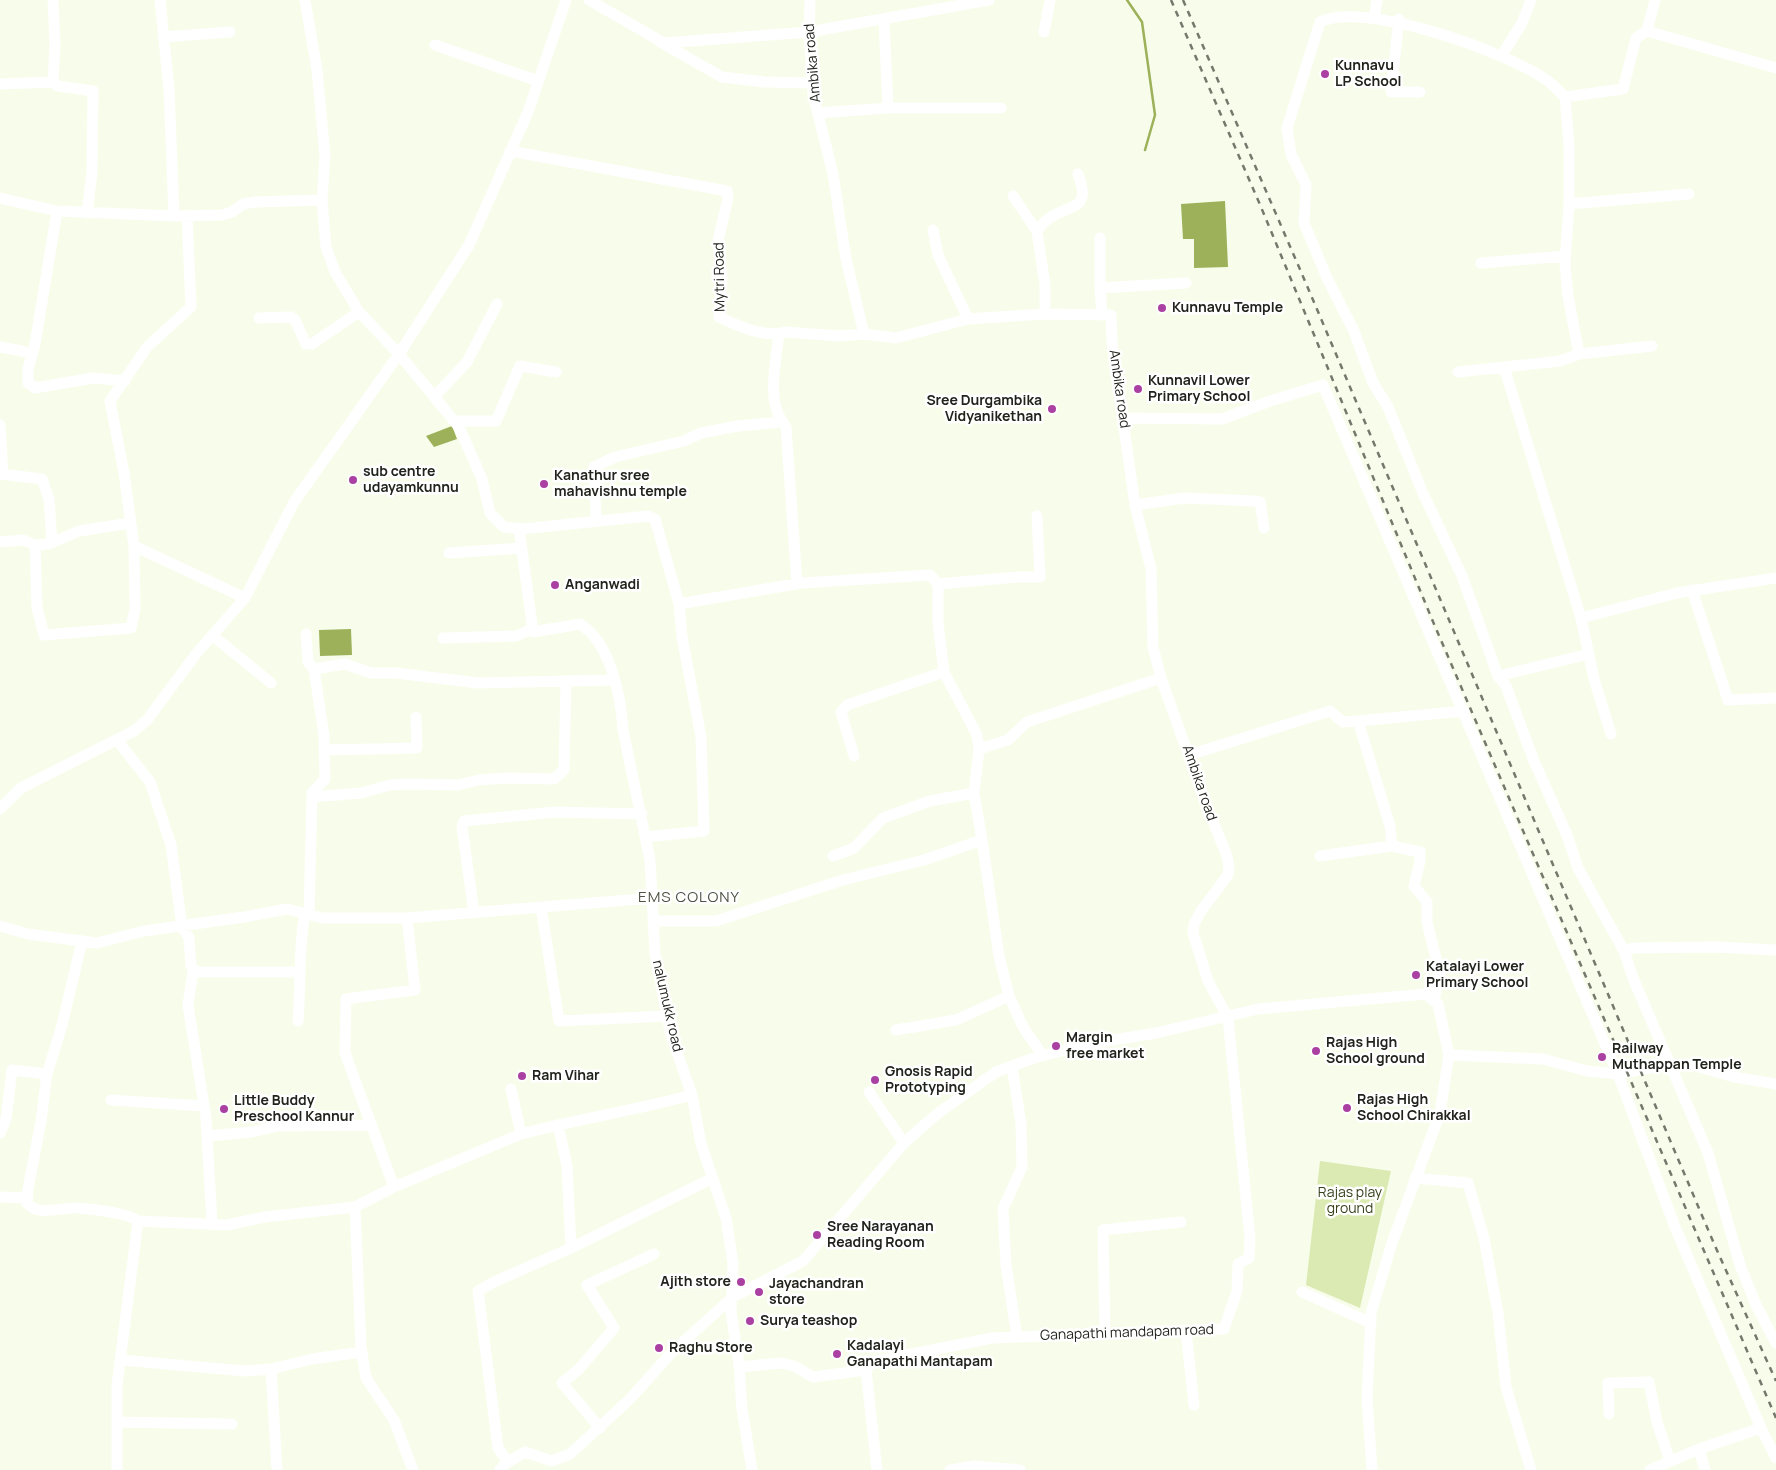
<!DOCTYPE html>
<html>
<head>
<meta charset="utf-8">
<style>
	body { margin:0 }
	canvas { display:block; background:#f7fdea }
</style>
</head>
<body>
<canvas width="1776" height="1470"></canvas>
<script>
const c = document.querySelector('canvas').getContext('2d');
c.lineJoin = 'round';
function fill(path, color) { c.fillStyle = color; c.fill(path, 'evenodd'); }
function stroke(path, color, width, dash) { c.strokeStyle = color; c.lineWidth = width; c.lineCap = dash ? 'butt' : 'round'; c.setLineDash(dash || []); c.stroke(path); }
function label(font, color, halo, rows, align = 'center') {
  c.font = font + ' Manrope,sans-serif'; c.lineWidth = 5; c.setLineDash([]); c.textBaseline = 'middle'; c.strokeStyle = halo; c.fillStyle = color; for (const [text, x, y, turn = 0] of rows) {
    c.save(); c.translate(x, y); c.rotate((+turn || 0) * Math.PI / 180); c.textAlign = isNaN(turn) ? turn : align; if (halo) c.strokeText(text, 0, 0); c.fillText(text, 0, 0); c.restore();
  }
}
fill(new Path2D(`
	M1320 1161 1391 1171 1360 1308 1306 1285Z`), '#dbeab3');
fill(new Path2D(`
	M1225 201 1228 267 1194 268V239H1183L1181 204Z
	M452 426 457 439 434 447 426 436Z
	M351 629 352 655 320 656 319 630Z`), '#9cb159');
stroke(new Path2D(`
	M1127 0 1142 22 1155 115 1145 150`), '#9cb159', 2.5);
stroke(new Path2D(`
	M53 0 55 45 53 82 58 86 93 91 92 172 87 213
	M160 0 169 89 174 216
	M305 0 317 70 325 156 322 200 326 247 335 272 359 312 399 354 459 427 482 479 490 513 504 527 522 529 648 516 655 519 679 604 682 637 701 737 704 831 646 837
	M589 0 664 43 809 32 989 0
	M810 0 809 32 813 94 833 174 846 259 864 334 896 338 968 319 1045 314 1111 315 1112 343 1135 505 1151 569 1153 647 1161 678 1204 799 1227 856 1229 868 1228 875 1201 911 1194 924 1193 933 1208 981 1228 1018 1250 1238 1249 1258 1238 1264 1237 1291 1224 1329 992 1338 872 1362 866 1370
	M1375 13 1377 0
	M1399 19 1391 92H1420
	M884 20 888 108
	M1647 31 1655 0
	M1044 32 1050 0
	M163 37 230 32
	M660 42 722 77 765 82 814 83
	M435 45 538 81
	M1502 55 1522 23 1531 0
	M0 84 53 82
	M1565 97 1623 89 1636 38 1647 31 1776 68
	M818 113 888 108H1001
	M510 151 727 191 728 198 718 241 722 278 719 317C738 326 764 338 785 332L840 336 864 334
	M1013 196 1037 231 1045 285V314
	M0 198 57 211 174 216 222 215 232 212 243 204 255 202 322 200
	M1569 204 1689 194
	M57 211 35 344 28 369V383L35 388 93 378 125 381
	M933 230 938 255 968 319
	M1037 231C1040 227 1044 222 1048 219 1071 203 1092 211 1078 174
	M1100 238V288
	M1481 263 1566 256
	M1102 315 1100 288 1186 283
	M259 318 291 317 295 320 306 344H312L359 312
	M779 333C776 363 765 403 786 427L797 584
	M0 347 22 351 32 355
	M1579 354 1568 296 1565 264 1569 204V146L1565 97C1560 92 1554 86 1548 81 1508 52 1363 0 1320 22L1287 128 1291 154 1306 185 1304 223 1327 278 1354 331 1373 383 1388 407 1422 491 1462 576 1498 676 1506 686 1534 761 1567 835 1578 868 1624 951 1633 978 1708 1153 1740 1265 1756 1305 1776 1343
	M1504 367 1581 618 1594 679 1611 734
	M1458 372 1560 361 1579 354 1652 346
	M434 397 467 362 497 304
	M1122 418 1222 419 1270 401 1323 385 1618 1074 1675 1227 1761 1428 1776 1458
	M454 421H496L520 366 556 372
	M0 425 3 474
	M0 474 42 479 49 499 52 543
	M1135 505 1184 498 1254 501 1260 502 1264 528
	M596 520 594 467 615 457 684 441 701 433 738 426 781 422
	M519 528 533 632 580 624C610 642 621 696 623 730L650 860 655 954 667 1016 671 1035 692 1095 701 1144 726 1218 733 1263 731 1312 739 1365 742 1409 752 1470
	M0 542 23 540 35 545 49 544 79 531 131 523
	M35 545 37 608 44 635 131 628 135 609 134 546
	M449 553 522 548
	M938 584V623L944 672 977 735 979 749 974 793 982 840
	M1692 590 1728 700 1776 698
	M245 598 294 502 399 354 469 245 528 112 566 0
	M679 604 801 583 930 575 938 584 1018 577H1040L1037 516
	M1581 618 1677 593 1776 578
	M306 634 308 662 314 669 324 736 325 779 312 793 309 914
	M212 635 271 683
	M443 638 516 636 532 629
	M314 669 345 664 371 673H396L478 683 613 680
	M1498 676 1589 654
	M1358 721 1464 711
	M117 740 150 782 171 845 182 927 189 938 191 966 196 972
	M979 749 1008 740 1027 722 1161 678
	M324 750 417 748 416 717
	M1189 755 1330 711 1343 722 1358 721 1390 826 1392 846
	M854 756 841 712 847 705 944 672
	M312 797 361 793 390 785 407 784 458 785 479 780 505 778 554 779 564 770 566 681
	M0 809 21 788 134 731 147 720 196 654 245 598 134 546 124 473 110 401 147 347 191 307 187 216
	M833 856 854 848 883 818 930 801 974 793
	M1320 856 1392 846 1420 852V861L1414 886 1427 902V922L1440 975 1434 1000
	M541 907 559 1021 667 1016
	M474 913 462 827 464 821 555 812 642 814
	M407 918 415 990 346 999 345 1053 394 1187 521 1134
	M653 921H716L843 880 924 860 982 840 999 956 1009 996 1023 1027 1043 1056
	M0 926 28 934 97 943 144 931 244 917 287 909 323 918H407L653 898
	M82 941 62 1025 47 1074 41 1121 28 1189 27 1203C38 1217 62 1207 77 1208 91 1209 129 1213 138 1221
	M1624 951 1633 948 1715 947 1776 950
	M298 1021C301 984 298 949 305 913
	M896 1030 956 1020 1009 996
	M1449 1055 1543 1059 1587 1071 1618 1074 1666 1065 1696 1066 1734 1077 1776 1084
	M1012 1066 1021 1124 1022 1167 1003 1209 1006 1265 1017 1337
	M511 1089 521 1134C578 1119 636 1110 692 1095
	M869 1092 904 1143
	M111 1100 204 1106
	M558 1125 567 1166 571 1248 713 1178
	M0 1133 6 1119 12 1070 47 1074
	M207 1136 252 1132 278 1126 372 1125
	M1415 1178 1468 1183 1484 1238 1498 1313 1506 1387 1531 1470
	M0 1197 26 1198
	M355 1207 361 1347 366 1378 394 1420 413 1470
	M212 1224 206 1118 188 1005 193 972H300
	M1302 1292 1371 1323
	M1186 1331 1194 1405
	M1105 1334 1103 1230 1181 1222
	M121 1360 245 1371 271 1369 277 1470
	M739 1367 781 1363 794 1366 813 1377 866 1370 877 1470
	M271 1369 312 1359 362 1352
	M1609 1414 1608 1383 1649 1382 1657 1422 1670 1461
	M117 1422 232 1424
	M600 1428 562 1383 579 1369 614 1328 587 1285 654 1254
	M508 1462 498 1448 478 1291 494 1282 571 1248
	M117 1470V1385L138 1221 227 1225 265 1217 355 1207 394 1187
	M500 1470 505 1464 525 1452 552 1461 570 1454 580 1445 630 1399 673 1351 733 1297 803 1261 904 1143 937 1114 996 1072 1034 1058 1088 1044 1156 1033 1258 1009 1426 994 1438 1004 1449 1055 1440 1113 1392 1243 1371 1313 1367 1399 1372 1470
	M950 1470 974 1466 1020 1470
	M1650 1470 1699 1449
	M1705 1470 1699 1449 1761 1428`), '#fff', 11);
stroke(new Path2D(`
	M1171 0 1261 207 1434 624 1776 1418
	M1183 0 1299 267 1715 1246 1776 1381`), '#75786c', 2.5, [6, 6]);
for (const [x, y, r, color] of [
	[1325,74,5,"#a940a2"],
	[1162,308,5,"#a940a2"],
	[1138,389,5,"#a940a2"],
	[1052,409,5,"#a940a2"],
	[353,480,5,"#a940a2"],
	[544,484,5,"#a940a2"],
	[555,585,5,"#a940a2"],
	[1416,975,5,"#a940a2"],
	[1056,1046,5,"#a940a2"],
	[1316,1051,5,"#a940a2"],
	[1602,1057,5,"#a940a2"],
	[522,1076,5,"#a940a2"],
	[875,1080,5,"#a940a2"],
	[1347,1108,5,"#a940a2"],
	[224,1109,5,"#a940a2"],
	[817,1235,5,"#a940a2"],
	[741,1282,5,"#a940a2"],
	[759,1292,5,"#a940a2"],
	[750,1321,5,"#a940a2"],
	[659,1348,5,"#a940a2"],
	[837,1354,5,"#a940a2"]
]) { const dot = new Path2D(); dot.arc(x, y, r, 0, 2 * Math.PI); c.fillStyle = color; c.fill(dot); stroke(dot, '#fff', 2); }
label('14px', '#21231c', '#fff', [
	["Ambika road",813,63,-95],
	["Mytri Road",720,277,-91],
	["Ambika road",1119,389,82],
	["Ambika road",1199,783,71],
	["nalumukk road",667,1006,77],
	["Ganapathi mandapam road",1127,1333,-2]
]);
label('bold 14px', '#21231c', '#fff', [
	["Kunnavu",1335,66],
	["LP School",1335,82],
	["Kunnavu Temple",1172,308],
	["Kunnavil Lower",1148,381],
	["Primary School",1148,397],
	["Sree Durgambika",1042,401,"right"],
	["Vidyanikethan",1042,417,"right"],
	["sub centre",363,472],
	["udayamkunnu",363,488],
	["Kanathur sree",554,476],
	["mahavishnu temple",554,492],
	["Anganwadi",565,585],
	["Katalayi Lower",1426,967],
	["Primary School",1426,983],
	["Margin",1066,1038],
	["free market",1066,1054],
	["Rajas High",1326,1043],
	["School ground",1326,1059],
	["Railway",1612,1049],
	["Muthappan Temple",1612,1065],
	["Gnosis Rapid",885,1072],
	["Prototyping",885,1088],
	["Ram Vihar",532,1076],
	["Rajas High",1357,1100],
	["School Chirakkal",1357,1116],
	["Little Buddy",234,1101],
	["Preschool Kannur",234,1117],
	["Sree Narayanan",827,1227],
	["Reading Room",827,1243],
	["Ajith store",731,1282,"right"],
	["Jayachandran",769,1284],
	["store",769,1300],
	["Surya teashop",760,1321],
	["Kadalayi",847,1346],
	["Ganapathi Mantapam",847,1362],
	["Raghu Store",669,1348]
], 'left');
label('14px', '#37401b', '#fff', [
	["Rajas play",1350,1193],
	["ground",1350,1209]
]);
c.letterSpacing = '1px';
label('15px', '#4f5344', '#fff', [
	["EMS COLONY",689,898]
]);
c.letterSpacing = '0px';
</script>
</body>
</html>
